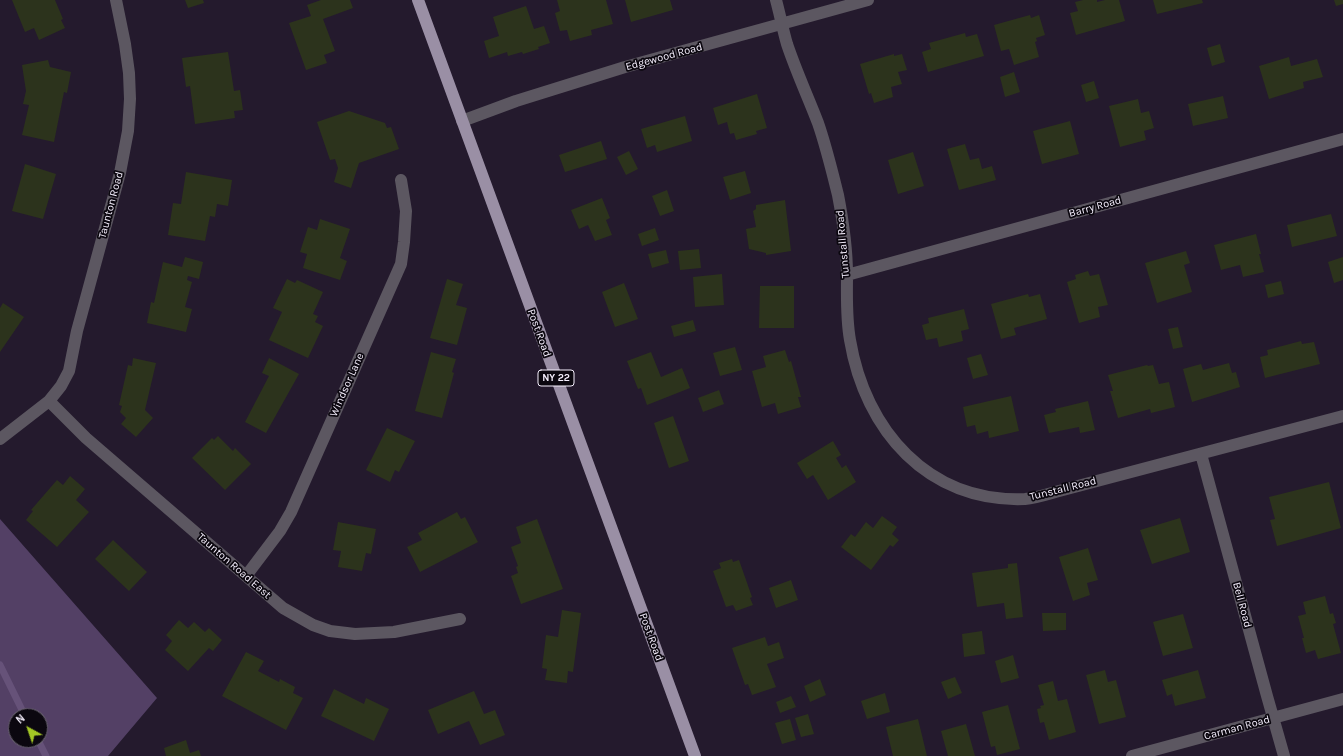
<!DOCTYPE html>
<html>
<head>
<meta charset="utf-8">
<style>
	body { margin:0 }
	#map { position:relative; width:1343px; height:756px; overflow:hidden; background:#241a2d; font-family:Karla,sans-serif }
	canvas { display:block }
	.north { position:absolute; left:8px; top:708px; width:40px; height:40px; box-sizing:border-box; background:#0b070f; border:1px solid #69646f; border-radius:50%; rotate:320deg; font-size:11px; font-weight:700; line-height:16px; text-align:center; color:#f6f0fe }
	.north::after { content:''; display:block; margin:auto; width:14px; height:18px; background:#a4c825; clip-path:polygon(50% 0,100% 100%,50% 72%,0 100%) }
</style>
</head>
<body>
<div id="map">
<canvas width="1343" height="756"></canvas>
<div class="north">N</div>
</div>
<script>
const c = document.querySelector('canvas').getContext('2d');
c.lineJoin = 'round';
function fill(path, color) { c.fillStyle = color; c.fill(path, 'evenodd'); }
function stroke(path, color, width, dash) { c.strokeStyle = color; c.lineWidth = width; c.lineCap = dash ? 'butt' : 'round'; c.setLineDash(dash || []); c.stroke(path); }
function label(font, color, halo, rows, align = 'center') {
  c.font = font + ' Karla,sans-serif'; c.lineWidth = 3.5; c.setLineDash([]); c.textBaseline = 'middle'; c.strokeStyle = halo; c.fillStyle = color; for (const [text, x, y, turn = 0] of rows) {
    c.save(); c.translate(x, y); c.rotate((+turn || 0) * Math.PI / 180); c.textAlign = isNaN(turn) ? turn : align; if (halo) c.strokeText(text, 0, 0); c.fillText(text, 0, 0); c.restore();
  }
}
fill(new Path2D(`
	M0 519 157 698 108 756H0ZM16 716H40V740H16Z`), '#534065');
stroke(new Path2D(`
	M0 665 25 716
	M38 740 46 756`), '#665279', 7);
fill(new Path2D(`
	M12 0H55L63 19 61 20 65 28 39 40 34 28 25 32Z
	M185 0H203L204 3 188 8Z
	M321 0H350L353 8 323 19 335 51 324 55 327 63 306 70 289 23 311 16 307 5Z
	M557 0H606L613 24 591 30 592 35 570 41 567 30 560 31 555 13 560 11Z
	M625 0H670L673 10 631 22Z
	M1083 0H1097V2L1105 0H1119L1125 21 1076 35 1070 13 1078 11 1075 2Z
	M1153 0H1202L1203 3 1157 14Z
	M1334 0H1343V4L1336 6Z
	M526 6 534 29 544 26 550 43 538 47 539 49 523 54 522 52 508 56 507 52 489 58 484 41 499 36 493 17Z
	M1030 15 1031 18 1039 15 1045 35 1036 38 1037 41 1035 42 1039 57 1014 65 1009 49 1001 51 994 25Z
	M965 33 966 37 977 34 984 56 928 72 922 52 931 49 929 43Z
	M1220 44 1225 62 1212 66 1207 48Z
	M228 52 234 91 240 90 243 110 234 111 235 118 195 124 190 86 186 87 182 58Z
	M894 54V56L902 54 907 70 898 72 902 84 891 87 893 97 874 103 871 93 869 94 860 64Z
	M1289 57 1291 66 1317 59 1323 77 1303 82 1304 88 1269 99 1259 66Z
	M48 60 50 67 71 72 67 93 64 92 54 142 22 135 29 105 23 104 26 91 22 65Z
	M1014 72 1020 92 1005 97 1000 77Z
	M1094 81 1099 98 1086 102 1081 85Z
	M757 94 767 128 756 131 757 134 736 140 734 133 730 134 727 122 718 125 713 108Z
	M1223 96 1228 118 1193 126 1188 104Z
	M1138 99 1141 113 1149 111 1154 128 1144 131 1146 140 1120 147 1109 106Z
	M349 111 385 123 387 128 391 127 399 149 359 163 351 188 334 182 338 168 335 159 330 160 317 122Z
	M685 116 692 141 657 152 655 145 647 148 641 129Z
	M1070 121 1079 154 1042 164 1033 131Z
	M601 141 607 159 565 172 559 155Z
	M965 144 970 160 979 158 982 169 992 166 996 180 959 190 947 149Z
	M629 151 638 169 626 175 617 157Z
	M913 152 924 186 898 194 888 160Z
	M25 164 56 174 43 219 12 211Z
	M745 171 751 193 730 200 723 177Z
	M186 172 232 180 228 206 217 204 215 217 210 216 205 241 168 235 173 203 181 204Z
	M667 190 674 211 660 216 652 196Z
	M602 198 610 218 606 220 612 235 595 241 588 225 579 229 571 210Z
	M785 200 791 251 766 255V253L749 249 746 229 756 227 753 211 756 209V205Z
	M1331 214 1337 236 1292 247 1287 225Z
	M320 219 350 229 340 258 347 261 340 280 303 268 307 254 300 252 308 227 317 230Z
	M655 228 659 240 642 246 638 234Z
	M1256 234 1261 254H1259L1264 272 1243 277 1240 265 1221 270 1214 245Z
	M699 249 701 268 680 270 678 251Z
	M666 250 669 263 652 268 648 254Z
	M1186 251 1190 263 1184 265 1192 292 1157 303 1145 263Z
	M185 257 203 262 199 279 188 276 187 280 192 282 185 307 192 309 186 332 147 323 151 302 154 303 163 262 182 267Z
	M1343 257V280L1334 283 1328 262Z
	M1088 271 1090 276 1099 274 1108 305 1098 307 1100 317 1079 323 1067 282 1076 279 1075 275Z
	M722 274 724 305 695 307 693 277Z
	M287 279 295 283 297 280 323 292 313 314 318 316 315 322 323 326 308 358 269 340 282 312 273 308Z
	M447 279 463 284 456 305 467 308 457 345 430 338Z
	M1281 281 1284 294 1268 298 1265 285Z
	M624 283 638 319 615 327 602 292Z
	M760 286H794V328H759Z
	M1028 294 1029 297 1040 294 1047 319 1014 328 1016 335 1001 339 991 304Z
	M3 303 24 317 0 352V308Z
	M964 309 969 329 961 331 963 341 939 347 937 338 926 340 922 325 929 323 928 318Z
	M693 320 696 331 674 337 671 326Z
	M1178 327 1183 347 1173 349 1168 329Z
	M1301 341 1302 344 1314 342 1320 364 1265 378 1260 357 1268 355 1267 350Z
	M735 347 742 370 720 376 713 353Z
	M785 350 789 362 791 361 801 397H798L801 407 778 414 775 403 762 407 752 371 766 367 763 356Z
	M431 352 456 359 452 372 454 373 442 418 415 411Z
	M651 352 661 377 682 368 690 388 647 405 641 388 638 389 627 361Z
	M981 354 988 375 973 379 967 358Z
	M133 358 156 363 145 410 153 418 136 437 121 424 126 418 120 412 122 406 119 405 128 365 132 366Z
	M269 358 299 374 266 433 245 422 269 376 262 373Z
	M1229 363 1232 373 1236 372 1240 387 1192 402 1183 369 1201 364 1203 370Z
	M1147 365 1148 366 1153 365 1159 384 1169 382 1175 407 1151 413 1150 409 1118 418 1110 391H1113L1108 375Z
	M719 390 724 404 703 412 698 398Z
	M1011 396 1019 431 989 438 988 431 977 434 975 425 967 427 963 407Z
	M1088 401 1095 430 1080 433 1079 427 1049 433 1044 415 1056 412 1055 409Z
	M673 416 689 461 669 468 654 423Z
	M387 428 415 441 399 472 395 470 390 482 366 470Z
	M218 436 233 451 235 448 251 464 225 490 192 458 212 438 214 440Z
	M833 441 841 455 836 458 842 468 846 465 856 482 828 500 813 475 807 479 797 463Z
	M70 476 85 489 76 500 89 512 57 547 26 520 33 511 31 510 57 480 63 485Z
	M1329 482 1341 528 1277 546 1270 520 1275 519 1269 497Z
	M457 512 461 519 465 517 478 542 420 572 407 547 422 540 418 533Z
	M882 516 897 527 892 534 899 540 893 547 890 545 871 570 841 547 851 534 855 537 866 522 873 528Z
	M1180 518 1190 552 1152 564 1140 530Z
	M537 519 563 589 521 604 511 576 518 573 516 567 518 566 511 547 521 543 516 527Z
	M338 522 376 529 371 554 366 553 362 571 338 567 341 551 333 550Z
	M113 540 147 572 129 591 95 559Z
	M1088 548 1098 580 1087 583 1090 595 1073 601 1059 557Z
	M732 559 733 562 739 560 752 597 750 598 753 605 736 611 733 605 726 607 713 571 721 568 719 563Z
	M1017 563 1023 617 1006 619 1004 603 977 607 972 573 1008 568V564Z
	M791 580 798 600 776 608 769 588Z
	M1325 596 1330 614 1333 613 1336 623 1333 624 1341 653 1318 659 1315 650 1306 653 1302 638H1304L1298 616 1306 614 1303 602Z
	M562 610 581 613 573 672 568 671 567 683 545 680 547 669 542 668 546 635 558 637Z
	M1042 613H1066V630L1043 631Z
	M1183 614 1193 648 1163 656 1153 622Z
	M179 620 188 628 194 622 205 632 209 628 222 640 213 651 209 648 188 671 165 650 172 641 166 635Z
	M982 631 985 654 964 657 962 634Z
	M765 637 768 646 779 642 784 658 767 664 776 687 752 695 748 684 745 685 732 648Z
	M246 652 264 661 258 671 279 682 280 679 295 687 293 693 303 698 286 730 222 696Z
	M1013 655 1019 678 1001 683 995 661Z
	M1105 670 1108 682 1116 680 1126 717 1099 724 1086 675Z
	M1198 670 1206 698 1175 706 1172 694 1167 696 1162 680Z
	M955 677 962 693 948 699 941 682Z
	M820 679 826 695 810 702 804 686Z
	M1053 681 1058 701 1067 699 1076 732 1049 740 1044 722 1040 723 1037 709 1041 708 1040 706 1044 705 1038 685Z
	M334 689 364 704 366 698 389 709 374 741 321 716Z
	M474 691 484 714 495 710 505 735 480 745 469 721 438 734 428 710Z
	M885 693 890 712 867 719 861 701Z
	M791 696 796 707 780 713 776 702Z
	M1008 705 1020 749 997 755 995 746 991 747 982 712Z
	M808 714 814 734 801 737 795 718Z
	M790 719 796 740 782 744 775 723Z
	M918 719 927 756H893L886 727Z
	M966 724 975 756H948L941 731Z
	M186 740 190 753 199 750 201 756H166L164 748Z`), '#2c331c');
stroke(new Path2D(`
	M776 0C780 15 783 30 787 44 796 71 808 97 818 123 826 146 832 171 838 195 843 221 847 249 847 275 847 297 846 318 850 340 865 430 928 503 1025 499 1036 498 1048 494 1059 491L1343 416
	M462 121 516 101 625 67 868 0
	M847 275 1343 139
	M49 401 86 438 283 608 313 625 330 631 355 634 394 632 460 619
	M0 439 49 401 61 386 69 371 77 331 120 173 128 131 130 99 129 73 125 44 116 0
	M1201 454 1267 696 1284 756
	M246 576 280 531 291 512 401 264 404 242 406 211 401 180
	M1132 756 1343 699`), '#5c5761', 12);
stroke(new Path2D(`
	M418 0 695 756`), '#9a8fa5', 12);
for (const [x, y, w] of [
	[556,378,36]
]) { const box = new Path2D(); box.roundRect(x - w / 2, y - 8, w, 16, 3); c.fillStyle = '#0b070f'; c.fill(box); stroke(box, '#f6f0fe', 1); }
label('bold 10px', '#f6f0fe', null, [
	["NY 22",556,378]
]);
label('11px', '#f6f0fe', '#0b070f', [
	["Edgewood Road",664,57,-15],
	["Taunton Road",111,205,-75],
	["Barry Road",1095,207,-15],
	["Tunstall Road",843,244,-95],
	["Post Road",539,333,70],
	["Windsor Lane",347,385,-66],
	["Tunstall Road",1063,489,-14],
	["Taunton Road East",234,566,41],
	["Bell Road",1242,605,75],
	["Post Road",651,637,70],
	["Carman Road",1237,728,-15]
]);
</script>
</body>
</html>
